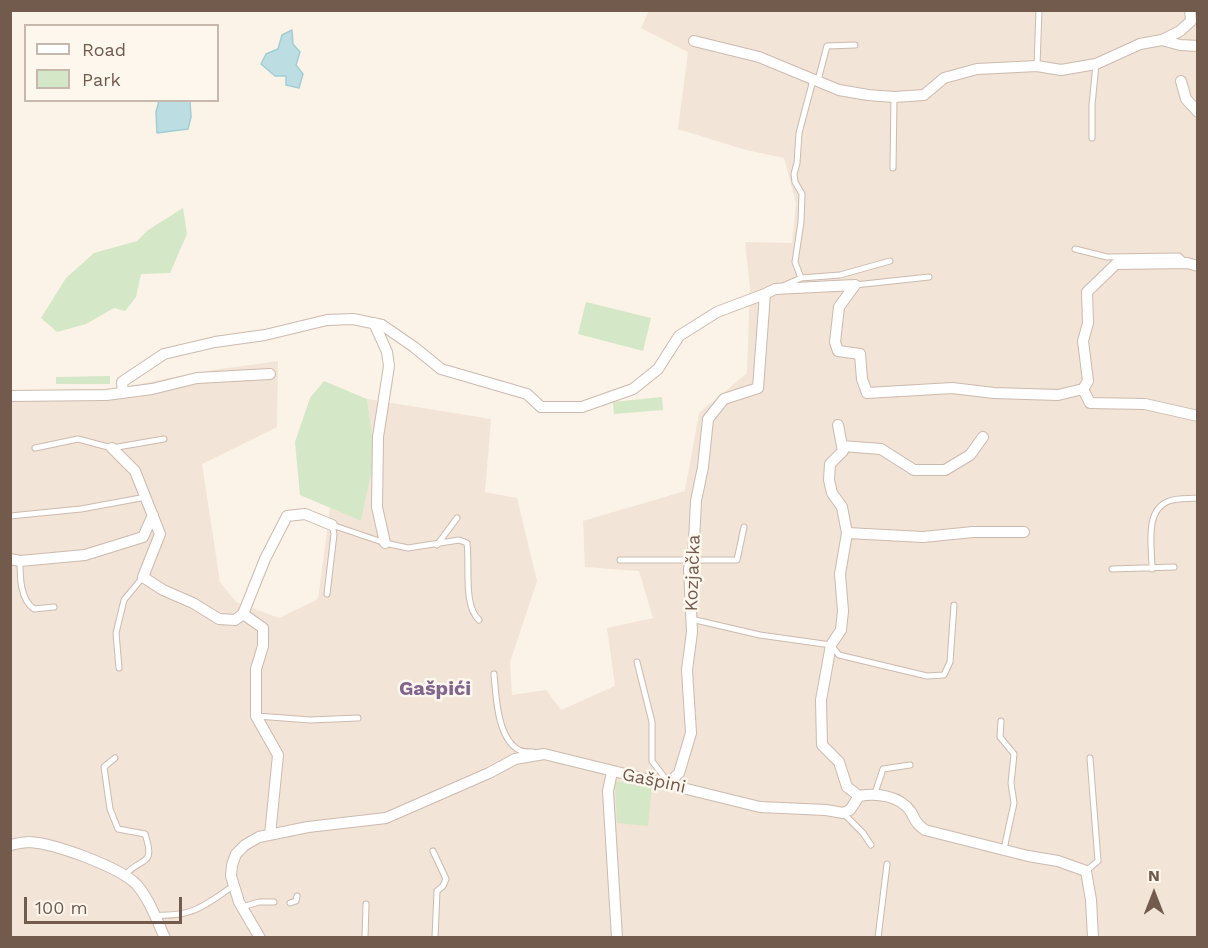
<!DOCTYPE html>
<html>
<head>
<meta charset="utf-8">
<style>
	body { margin:0 }
	#map { position:relative; width:1208px; height:948px; overflow:hidden; background:#fbf3e7; font-family:"Work Sans",sans-serif }
	canvas { display:block }
	.frame { position:absolute; inset:0; border:12px solid #725a4d; pointer-events:none }
	.legend { position:absolute; left:24px; top:24px; width:195px; height:78px; box-sizing:border-box; background:#fef7ed; border:2px solid #c6b8ad; margin:0; padding:8px 10px; list-style:none; font-size:18px; color:#725a4d }
	.legend li { display:flex; align-items:center; gap:12px; height:30px }
	.legend b { width:30px; border:2px solid #c6b8ad }
	.north { position:absolute; left:1124px; top:864px; width:60px; height:60px; -webkit-text-stroke:4px #fef7ed; paint-order:stroke; rotate:0deg; font-size:16px; font-weight:700; line-height:24px; text-align:center; color:#725a4d }
	.north::after { content:''; display:block; margin:auto; width:21px; height:27px; background:#725a4d; clip-path:polygon(50% 0,100% 100%,50% 72%,0 100%) }
	.scale { position:absolute; left:24px; top:897px; width:158px; height:27px; box-sizing:border-box; border:3px solid #725a4d; border-top:0; padding-left:8px; font-size:18px; line-height:21px; white-space:nowrap; color:#725a4d; -webkit-text-stroke:4px #fef7ed; paint-order:stroke }
</style>
</head>
<body>
<div id="map">
<canvas width="1208" height="948"></canvas>
<div class="frame"></div>
<ul class="legend">
<li><b style="height:8px;background:#fff"></b>Road</li>
<li><b style="height:16px;background:#d4e7c6"></b>Park</li>
</ul>
<div class="north">N</div>
<div class="scale">100 m</div>
</div>
<script>
const c = document.querySelector('canvas').getContext('2d');
c.lineJoin = 'round';
function fill(path, color) { c.fillStyle = color; c.fill(path, 'evenodd'); }
function stroke(path, color, width, dash) { c.strokeStyle = color; c.lineWidth = width; c.lineCap = dash ? 'butt' : 'round'; c.setLineDash(dash || []); c.stroke(path); }
function label(font, color, halo, rows, align = 'center') {
  c.font = font + ' "Work Sans",sans-serif'; c.lineWidth = 5; c.setLineDash([]); c.textBaseline = 'middle'; c.strokeStyle = halo; c.fillStyle = color; for (const [text, x, y, turn = 0] of rows) {
    c.save(); c.translate(x, y); c.rotate((+turn || 0) * Math.PI / 180); c.textAlign = isNaN(turn) ? turn : align; if (halo) c.strokeText(text, 0, 0); c.fillText(text, 0, 0); c.restore();
  }
}
fill(new Path2D(`
	M649 11H1197V937L11 938V391L110 390 200 372 278 361 277 427 202 464 220 582 236 602 279 618 318 599 330 508 361 521 375 456 367 399 491 419 485 492 517 498 537 581 510 662 512 695 546 690 561 710 615 686 607 628 653 618 639 571 585 567 583 521 685 491 699 413 747 373 750 288 745 242 792 243 796 203 784 158 746 150 678 129 688 52 641 28Z`), '#f2e4d6');
fill(new Path2D(`
	M183 208 187 234 170 273 141 274 136 297 125 311 114 308 86 324 57 332 41 318 66 278 94 253 137 241 148 230Z
	M586 302 651 318 643 351 578 334Z
	M110 376V384H56V377Z
	M324 381 367 399 375 456 361 521 300 495 295 442 310 398Z
	M662 397 663 410 614 414 613 402Z
	M615 781 652 786 648 826 617 823Z`), '#d4e7c6');
const water = new Path2D(`
	M292 30 293 44 300 52 296 65 303 74 299 88 286 85V76H275L261 64 266 54 278 49 282 35Z
	M159 101H190L191 117 188 129 157 133 156 112Z`);
fill(water, '#bcdee3');
stroke(water, '#a3cdd4', 1.5);
const service = new Path2D(`
	M1037 66 1039 10
	M818 80 827 46 855 45
	M1092 138V105L1096 64
	M893 168 894 98
	M1075 249 1107 257 1179 256 1185 262
	M801 278 795 262 801 222 802 194 795 182 794 174 797 163 799 133 813 80
	M855 285 929 277
	M783 286 801 278 840 275 890 261
	M35 448 78 439 112 448 164 439
	M10 516 81 509 146 497
	M332 525 385 543 408 548 459 540 467 543C470 565 463 606 479 620
	M437 545 457 518
	M620 560H737L744 527
	M20 561C20 577 20 599 34 609L54 607
	M1112 569 1174 567
	M1152 569C1152 547 1144 510 1169 501 1178 498 1189 499 1198 498
	M327 594 334 534 332 525
	M691 619 760 635 831 645 839 655 927 676 944 675 950 662 954 605
	M637 662 652 722V761L668 782
	M119 668 116 633 124 600 143 577
	M494 674C496 696 497 738 519 750 522 752 529 752 533 752
	M257 716 310 720 358 718
	M1001 721 1000 737 1014 754 1011 783 1014 803 1004 849
	M115 758 104 767 110 809 118 829 145 834C156 867 142 856 125 875
	M875 793 883 769 910 765
	M843 813 863 833 871 845
	M433 851 446 879 443 886 437 891 435 938
	M1086 871 1098 861 1090 758
	M290 903 296 901 297 896
	M242 907 259 902H274
	M155 915C193 917 204 906 233 886
	M365 938 366 904
	M878 938 887 864`);
const minor = new Path2D(`
	M1162 40 1180 45 1198 46
	M694 41 759 57 839 90 868 95 894 97 924 95 944 78 977 69 1037 66 1061 70 1096 64 1140 44 1162 40 1180 31 1191 21 1190 10
	M1181 81 1186 99 1198 112
	M855 285 839 307 835 342 838 351 860 354 862 379 867 393 952 388 994 393 1058 395 1083 389 1088 381 1083 341 1088 323 1087 292 1116 264 1187 263 1198 266
	M374 323 387 352 389 366 378 437 377 507 385 543
	M1083 389 1090 403 1145 404 1198 416
	M123 393 122 382 164 354 215 342 265 335 327 320 353 319 382 325 414 347 441 369 527 394 541 407H582L633 389 658 369 679 336 717 312 765 294
	M10 396 106 395 152 389 197 378 270 374
	M838 425 843 451 830 464 829 480 832 493 842 507 847 533 840 574 843 611 841 630 831 645 821 700 822 745 839 762 847 787 859 796
	M842 446 881 449 914 470H945L970 455 983 437
	M112 448 135 471 160 534 143 577 163 590 193 603 219 619 235 620 243 614
	M847 533 923 537 973 532H1024
	M10 559 20 561 85 555 143 537 153 515
	M612 772 608 791 617 938
	M669 783 679 773 691 733 687 670 692 632 689 568 693 560 696 501 703 467 708 419 724 399 758 388 765 294 775 289 855 285
	M270 835 278 755 256 716V669L263 646V628L243 614 265 559 287 516 305 514 332 525
	M10 845C16 844 23 842 29 842 54 843 119 867 136 884 149 898 157 921 165 938
	M260 938 239 902 231 876 232 865 236 854 245 845 259 837 308 827 386 818 489 773 515 759 544 754 760 807 826 810 843 813 850 810 859 796C876 793 900 795 911 812 916 821 916 824 925 830L1028 856 1058 861 1086 871 1091 900 1093 938`);
stroke(service, '#ccbaae', 7);
stroke(minor, '#ccbaae', 12);
stroke(service, '#fff', 5);
stroke(minor, '#fff', 10);
label('18px', '#725a4d', '#fef7ed', [
	["Kozjačka",693,573,-88],
	["Gašpini",654,781,12]
]);
label('bold 20px', '#80658e', '#fef7ed', [
	["Gašpići",435,689]
]);
</script>
</body>
</html>
